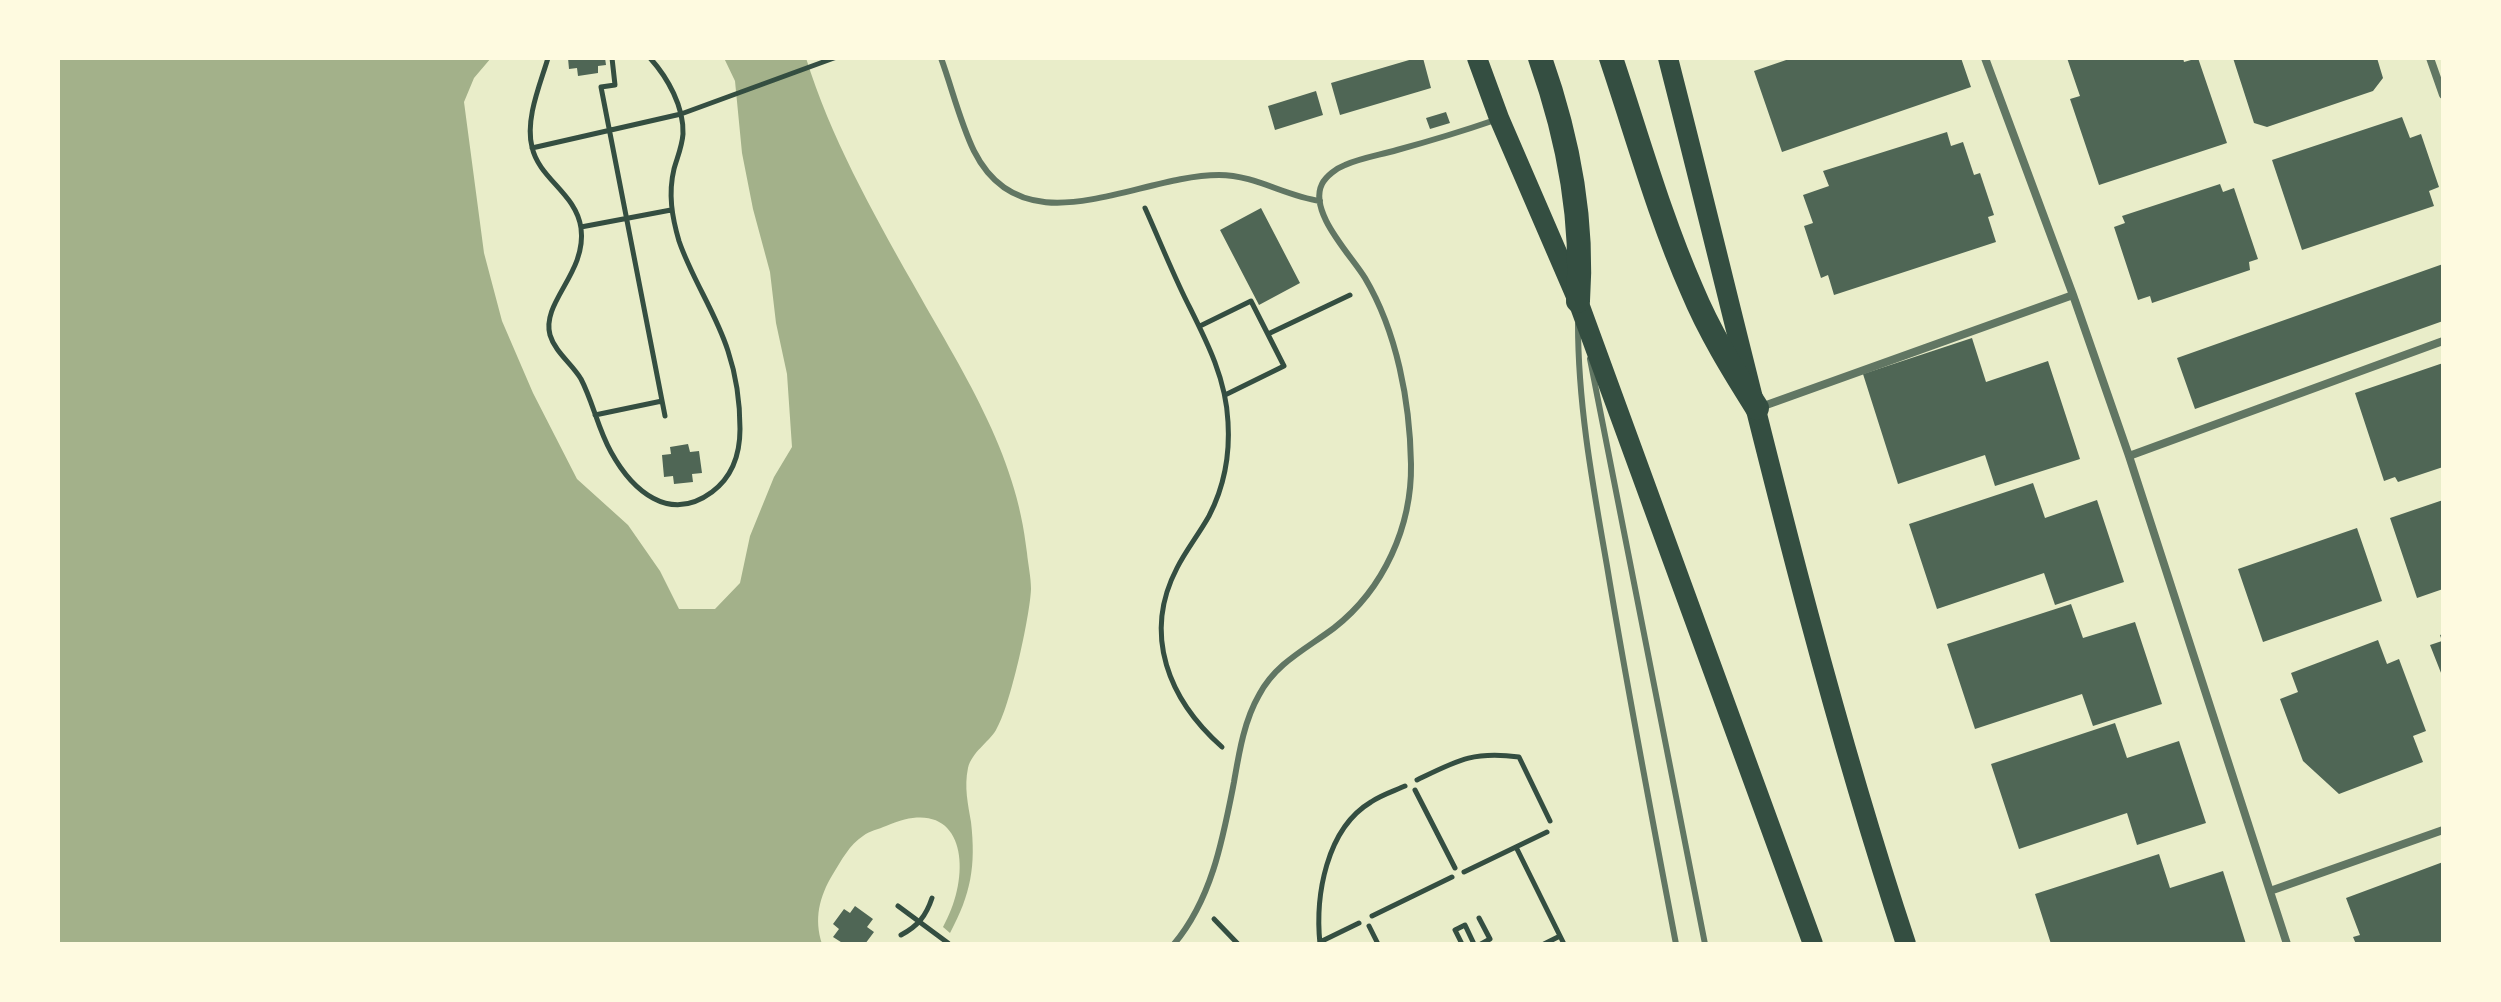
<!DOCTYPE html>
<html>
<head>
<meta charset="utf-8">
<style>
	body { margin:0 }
	#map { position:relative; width:2501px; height:1002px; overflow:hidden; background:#e9edc9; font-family:"PT Sans Narrow",sans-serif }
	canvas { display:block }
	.frame { position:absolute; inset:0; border:60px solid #fefae0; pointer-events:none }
</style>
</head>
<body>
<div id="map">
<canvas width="2501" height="1002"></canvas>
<div class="frame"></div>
</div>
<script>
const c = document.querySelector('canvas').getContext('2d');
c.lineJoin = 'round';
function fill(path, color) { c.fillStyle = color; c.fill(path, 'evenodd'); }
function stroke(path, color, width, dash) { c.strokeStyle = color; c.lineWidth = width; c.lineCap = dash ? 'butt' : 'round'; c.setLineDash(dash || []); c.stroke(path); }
fill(new Path2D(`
	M58 58H491L474 78 464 102 484 253 502 321 533 393 577 479 628 525 660 571 679 609H715L740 583 750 536 774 477 792 447 787 374 776 323 770 272 753 209 742 153 735 81 724 58H806C830 136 872 211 912 282 960 368 1017 452 1027 553 1028 564 1031 577 1031 589 1030 616 1010 708 996 730 988 743 972 752 968 768 964 787 968 804 971 822 976 866 971 894 950 933L943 927C974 873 966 791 886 826 879 829 869 831 863 836 850 844 841 861 833 874 819 897 814 919 822 944H58Z`), '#a3b18a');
fill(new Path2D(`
	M568 58H605L606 65 598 66V73L578 76 577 68 569 69Z
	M1416 58H1423L1431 88 1340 115 1331 83Z
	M1792 58H1961L1971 87 1782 152 1754 71Z
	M2067 58H2183L2184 62 2198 58 2227 143 2099 185 2070 99 2080 96Z
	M2233 58H2377L2383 78 2373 91 2267 127 2254 123Z
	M1316 91 1323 115 1275 130 1268 106Z
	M1446 112 1450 123 1430 129 1426 118Z
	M2402 117 2410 138 2421 134 2439 187 2429 191 2434 206 2302 250 2272 160Z
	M1947 132 1951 146 1963 142 1974 175 1980 173 1994 215 1988 217 1996 242 1834 295 1828 275 1821 278 1804 226 1813 223 1803 195 1829 186 1823 171Z
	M2220 184 2223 192 2234 188 2258 259 2249 262 2250 270 2152 303 2150 296 2138 300 2114 227 2125 223 2122 216Z
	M1261 208 1300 283 1259 305 1220 230Z
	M2443 264V321L2195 409 2177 358Z
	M1972 338 1986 382 2048 361 2080 459 1995 486 1985 455 1898 484 1863 374Z
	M2443 363V467L2398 482 2395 477 2384 481 2355 393Z
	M688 444 690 452 699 451 702 473 692 474 693 482 674 484 673 476 664 477 662 455 671 454 670 447Z
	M2033 483 2045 518 2097 500 2124 582 2055 605 2044 573 1937 609 1909 524Z
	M2443 500V589L2417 598 2390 518Z
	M2357 528 2382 601 2263 642 2238 569Z
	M2071 604 2083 638 2135 622 2162 704 2093 726 2082 694 1975 729 1947 644Z
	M2443 634V678L2430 645 2442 641 2440 635Z
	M2378 640 2387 664 2399 659 2426 731 2413 736 2423 762 2339 794 2303 761 2280 699 2298 692 2291 673Z
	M2115 723 2127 758 2179 741 2206 823 2137 845 2127 813 2019 849 1991 764Z
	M2159 854 2170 888 2223 871 2246 944H2051L2035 894Z
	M2443 862V944H2356L2353 937 2360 935 2346 898Z
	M855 906 873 919 867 927 874 932 865 944H844L833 937 839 929 833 924 844 909 850 913Z`), '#4f6655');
stroke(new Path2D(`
	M548 58C540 85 525 119 532 147 539 179 576 193 581 228 587 273 541 302 550 335 555 352 572 364 581 379 593 402 598 429 611 452 632 490 669 524 712 492 732 477 740 454 740 429 740 404 736 375 728 351 716 313 692 279 679 241 672 217 668 194 674 169 677 158 682 147 683 134 684 107 668 78 650 58
	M612 58 615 85 601 87 665 416
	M532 148 681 114 834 58
	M1145 208C1159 239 1172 272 1187 302 1206 340 1226 378 1228 422 1230 454 1224 487 1209 516 1199 534 1186 550 1177 568 1142 635 1169 700 1222 747
	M581 227 671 210
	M1200 326 1251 301 1284 366 1225 395
	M1268 334 1350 295
	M595 415 662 401
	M1417 780C1458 760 1473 751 1519 757L1550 821
	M1415 790 1455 868
	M1516 847 1564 944
	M1464 872 1547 832
	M898 906 948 943
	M1372 916 1452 877
	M1479 918 1490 939 1481 944
	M1214 919 1238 944
	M1369 926 1378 944
	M901 935C918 926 926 916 932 898
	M1320 942 1359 923
	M1320 944C1315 896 1326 829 1371 802 1381 795 1394 791 1405 786
	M1462 944 1455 930 1465 925 1474 944
	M1544 944 1560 936`), '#344e41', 5);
stroke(new Path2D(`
	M941 58C952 88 960 122 974 151 1024 251 1137 175 1219 175 1255 175 1285 196 1320 201
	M1578 324C1578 406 1593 486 1607 566 1628 693 1652 818 1676 944
	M1590 359 1705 944
	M1174 944C1212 899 1223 838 1234 782 1239 753 1244 721 1259 695 1276 663 1306 649 1334 628 1384 589 1412 526 1411 464 1410 402 1397 332 1365 278 1351 255 1308 212 1322 184 1326 176 1337 168 1345 165 1361 158 1380 155 1397 150 1430 141 1463 131 1495 120`), '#617663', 6);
stroke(new Path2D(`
	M1985 58 2073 295 2129 456 2287 944
	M2430 58 2443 95
	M1758 408 2073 295
	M2129 456 2443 341
	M2270 891 2443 830`), '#617663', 8);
stroke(new Path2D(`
	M1477 58 1499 118 1578 301 1813 944
	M1668 58C1744 354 1810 654 1906 944`), '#344e41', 20);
stroke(new Path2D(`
	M1540 58C1568 137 1584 217 1578 301
	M1611 58C1637 135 1659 215 1692 290 1709 331 1733 370 1757 408`), '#344e41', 24);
</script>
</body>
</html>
